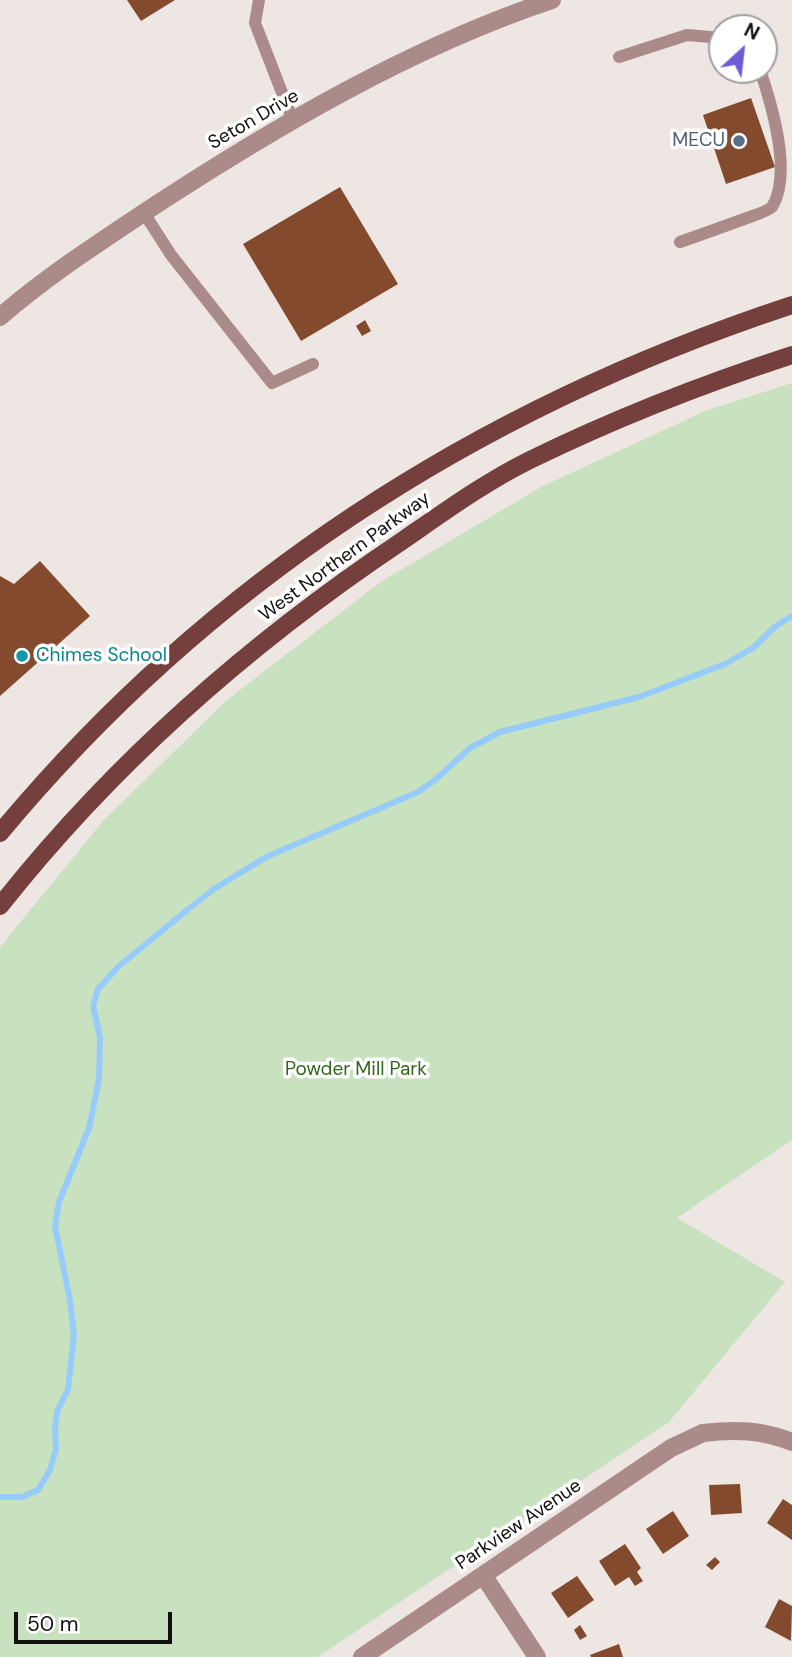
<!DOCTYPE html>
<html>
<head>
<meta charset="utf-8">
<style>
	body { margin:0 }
	#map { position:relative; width:792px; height:1657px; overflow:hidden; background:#ede6e3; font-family:"DM Sans",sans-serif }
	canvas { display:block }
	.north { position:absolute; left:708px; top:14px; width:70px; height:70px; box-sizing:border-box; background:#fff; border:2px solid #a09f9f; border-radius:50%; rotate:27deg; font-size:19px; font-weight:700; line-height:28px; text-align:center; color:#12100e }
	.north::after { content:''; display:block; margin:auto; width:24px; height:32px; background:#6f5dd8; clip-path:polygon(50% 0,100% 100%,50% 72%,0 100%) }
	.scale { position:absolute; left:14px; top:1612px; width:158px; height:32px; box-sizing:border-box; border:4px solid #12100e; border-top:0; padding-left:9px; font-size:21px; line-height:24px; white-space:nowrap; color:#12100e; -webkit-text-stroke:5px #fff; paint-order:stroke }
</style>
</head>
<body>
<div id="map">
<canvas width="792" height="1657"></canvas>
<div class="north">N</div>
<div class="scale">50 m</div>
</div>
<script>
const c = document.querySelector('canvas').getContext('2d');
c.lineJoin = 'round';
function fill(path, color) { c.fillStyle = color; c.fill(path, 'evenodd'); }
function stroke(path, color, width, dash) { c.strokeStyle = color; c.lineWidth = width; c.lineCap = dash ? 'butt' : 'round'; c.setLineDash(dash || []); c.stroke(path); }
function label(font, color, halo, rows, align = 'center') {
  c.font = font + ' "DM Sans",sans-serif'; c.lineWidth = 7; c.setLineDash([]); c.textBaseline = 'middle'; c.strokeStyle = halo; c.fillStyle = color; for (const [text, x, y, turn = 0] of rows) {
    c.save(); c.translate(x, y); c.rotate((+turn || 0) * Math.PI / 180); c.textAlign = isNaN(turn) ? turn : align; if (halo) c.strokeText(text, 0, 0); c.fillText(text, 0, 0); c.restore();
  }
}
fill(new Path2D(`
	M792 383V1140L677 1218 785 1282 669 1422 318 1657H0V947L103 821 227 700 382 581 543 486 705 411Z`), '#c8e1bf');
stroke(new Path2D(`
	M0 1497H22L38 1490 50 1470 56 1449 55 1426 58 1409 68 1390 74 1335 70 1300 55 1226 59 1202 89 1128 99 1079 100 1037 93 1006 98 989 119 966 186 911 214 889 266 857 418 792 435 780 470 748 500 732 639 697 725 664 753 648 776 626 792 616`), '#97cbfb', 6);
fill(new Path2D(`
	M127 0H175L141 21Z
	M751 98 775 167 726 184 703 115Z
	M340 187 398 284 301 341 243 244Z
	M365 320 371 331 362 336 356 326Z
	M40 561 90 616 0 696V576L14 584Z
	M740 1484 742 1513 711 1515 709 1485Z
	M783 1499 792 1505V1540L767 1523Z
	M673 1511 689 1536 663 1554 646 1529Z
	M625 1544 641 1568 637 1572 643 1581 635 1586 629 1577 615 1586 599 1561Z
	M715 1557 720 1562 712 1570 706 1565Z
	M577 1576 594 1600 568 1618 551 1593Z
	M779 1599 792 1606 791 1641 765 1627Z
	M580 1625 587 1636 580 1640 574 1630Z
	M619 1644 623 1657H591L590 1655Z`), '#834a2e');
stroke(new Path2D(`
	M259 0 255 23 293 121
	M619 57 687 35 722 38
	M144 213 171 255 272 383 313 364
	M680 242C703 234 725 226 747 218 755 215 766 212 772 207 792 175 773 108 760 70`), '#ab8b89', 12);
stroke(new Path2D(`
	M0 317C47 276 100 242 151 208 275 127 411 47 552 0
	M483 1575 537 1657
	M362 1657 671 1448 703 1433`), '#ab8b89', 18);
stroke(new Path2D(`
	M703 1433C735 1429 762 1430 792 1442`), '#ab8b89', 18);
stroke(new Path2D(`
	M0 833C211 579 479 408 792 305
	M0 906C113 763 251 642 402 541 444 512 485 482 532 459 616 418 703 384 792 355`), '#743f3d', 18);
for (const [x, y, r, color] of [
	[739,141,7,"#5c6f8a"],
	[22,656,7,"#0f9aa8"]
]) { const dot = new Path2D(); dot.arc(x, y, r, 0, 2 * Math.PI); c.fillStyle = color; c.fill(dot); stroke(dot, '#fff', 2.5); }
label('19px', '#12100e', '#fff', [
	["Seton Drive",254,120,-30],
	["West Northern Parkway",345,557,-36],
	["Parkview Avenue",519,1525,-34]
]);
label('19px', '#4e5e75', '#fff', [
	["MECU",725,141]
], 'right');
label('19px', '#0d838f', '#fff', [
	["Chimes School",36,656]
], 'left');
label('19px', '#33651c', '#fff', [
	["Powder Mill Park",356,1070]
]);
</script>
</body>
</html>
